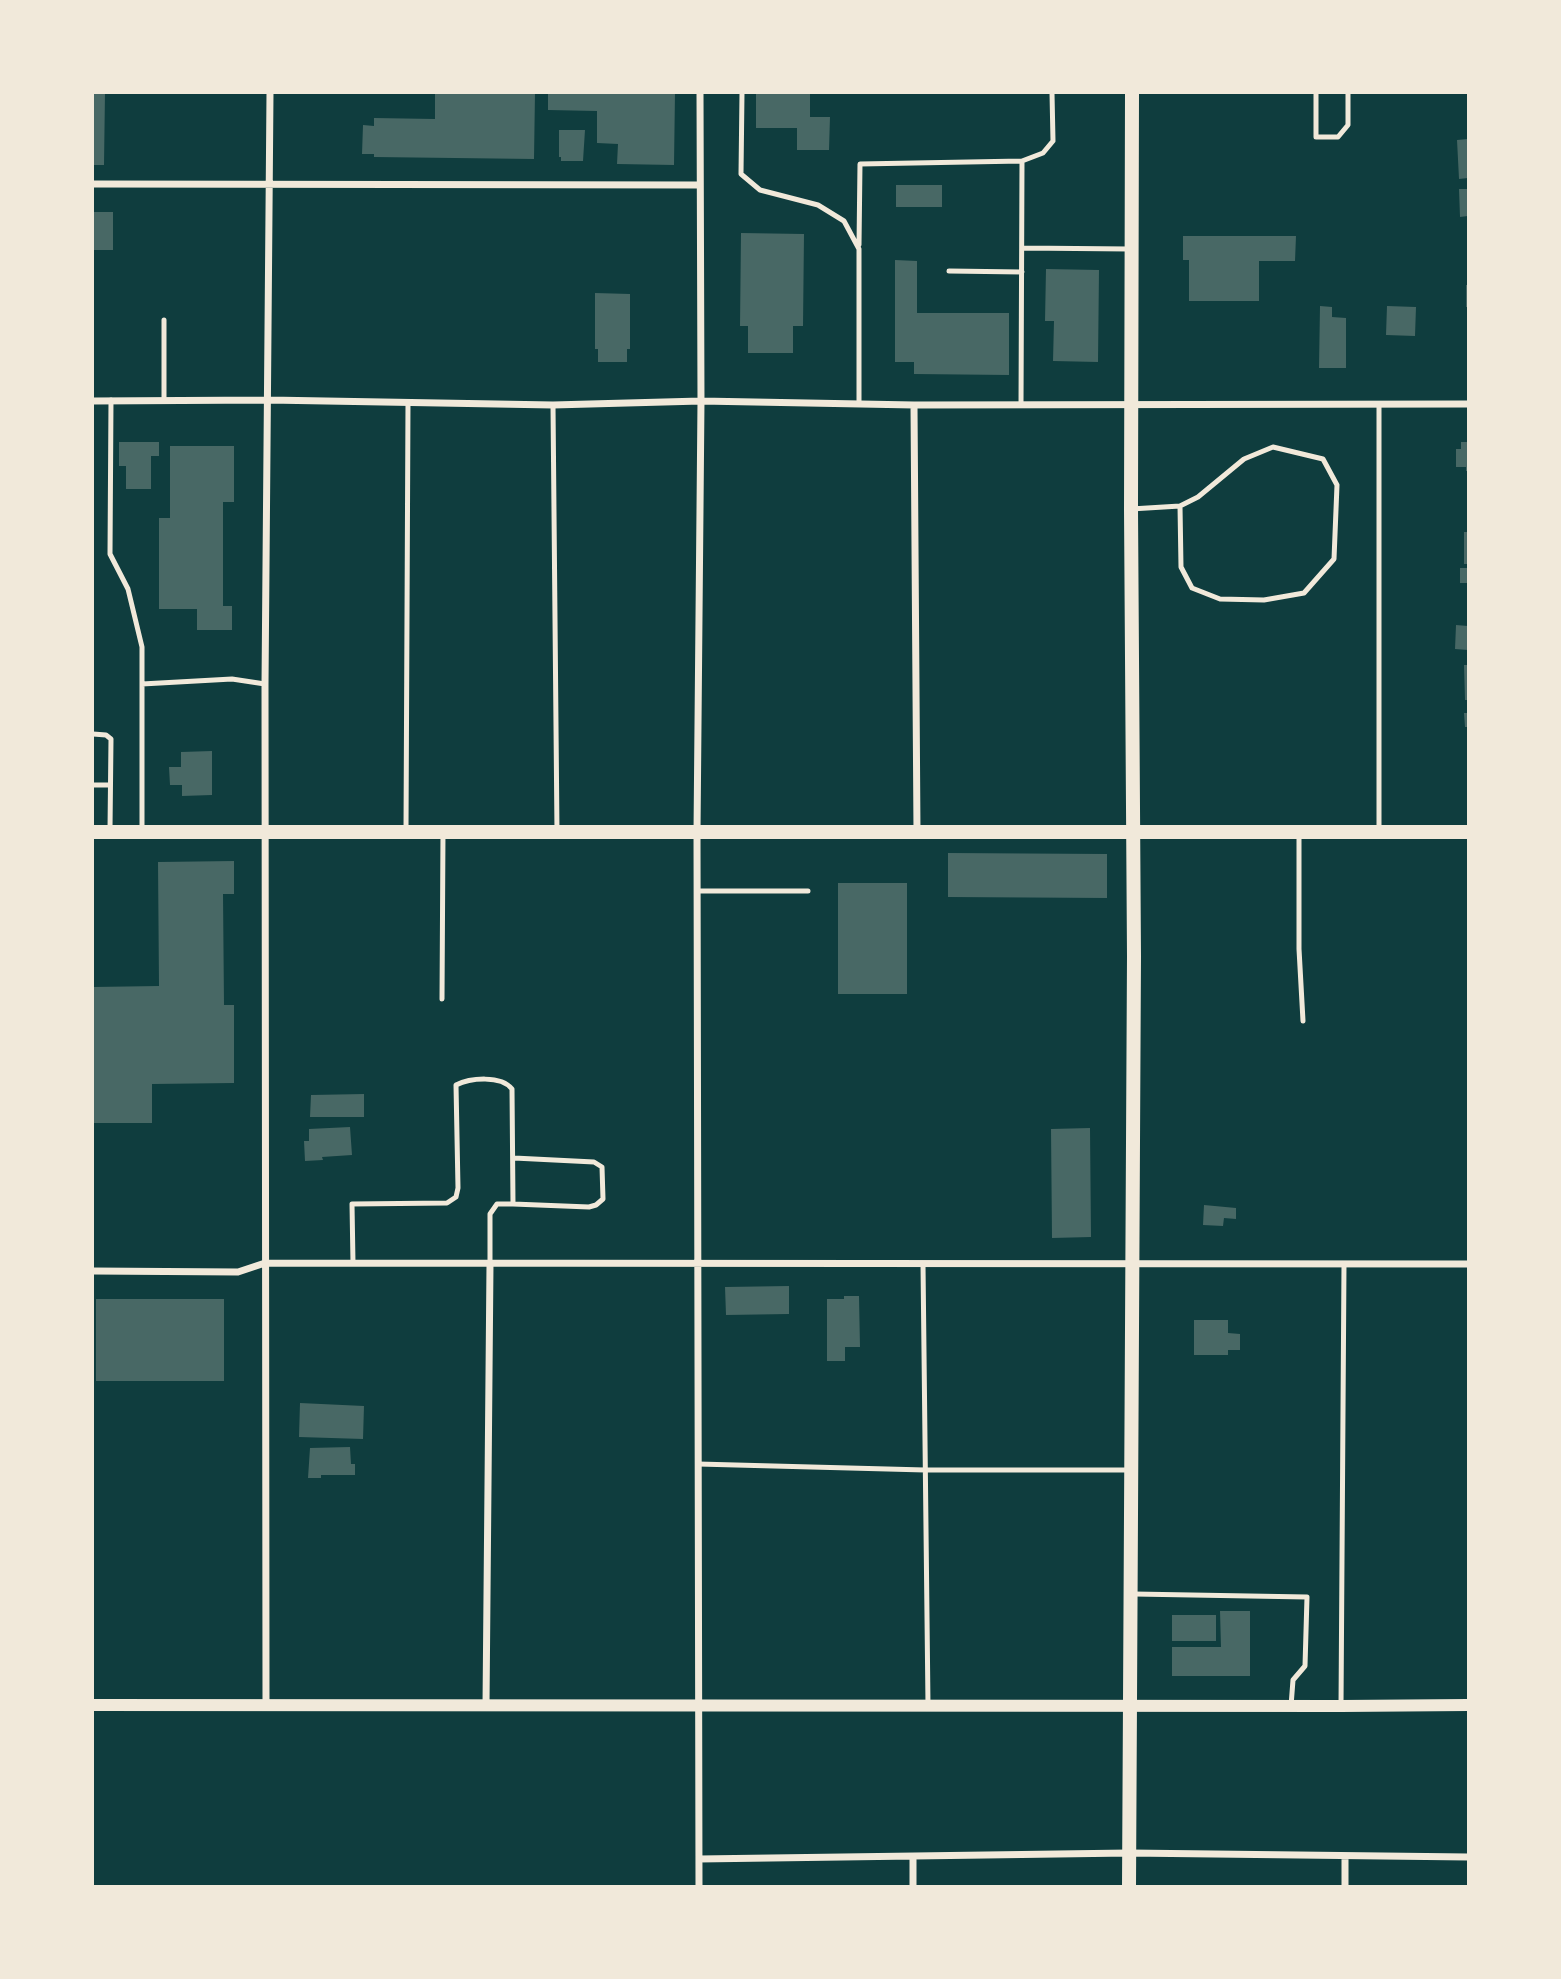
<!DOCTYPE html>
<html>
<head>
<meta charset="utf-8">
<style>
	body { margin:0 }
	#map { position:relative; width:1561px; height:1979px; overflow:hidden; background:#0f3d3e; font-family:"Work Sans",sans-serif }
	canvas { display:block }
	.frame { position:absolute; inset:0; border:94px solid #f1e9da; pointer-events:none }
</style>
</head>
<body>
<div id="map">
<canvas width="1561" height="1979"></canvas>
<div class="frame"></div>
</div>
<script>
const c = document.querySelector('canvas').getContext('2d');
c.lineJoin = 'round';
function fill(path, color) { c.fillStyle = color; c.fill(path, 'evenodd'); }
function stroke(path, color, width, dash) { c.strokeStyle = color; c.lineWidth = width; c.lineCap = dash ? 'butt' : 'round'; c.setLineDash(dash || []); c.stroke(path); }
fill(new Path2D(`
	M93 93H105L104 165H93Z
	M435 93H535L534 159 374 157V154H362L363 125 374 126V118L435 119Z
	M548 93H675L674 165 617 164 618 144 597 143V111L548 110Z
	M756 93H810V117H830L829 150H797V128H756Z
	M559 130H585L583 161H561V157H559Z
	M1468 139V178L1459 179 1457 140Z
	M896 185H942V207H896Z
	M1459 189H1468V216L1460 217Z
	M93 212H113V250H93Z
	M741 233 804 234 803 326H793V353H748V326H740Z
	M1183 236H1296L1295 261H1259V301H1189V260H1183Z
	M895 260 917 261V313H1009V375L914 374V362H895Z
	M1046 269 1099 270 1098 362 1053 361 1054 321H1045Z
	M1466 285H1468V307H1466Z
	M595 293 630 294V349H627V362H598V349H595Z
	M1320 306 1332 307V317L1346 318V368H1319Z
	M1387 306 1416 307 1415 336 1386 335Z
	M119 442H159V456H151V489H126V466H119Z
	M1461 442H1468V471H1466V467H1456V449H1461Z
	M170 446H234V502H223V606H232V630H197V609H159V518H170Z
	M1464 532H1468V564H1464Z
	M1460 568H1468V583H1460Z
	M1456 625 1468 626V650L1455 649Z
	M1464 665H1468V700H1465Z
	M1464 713H1468V727H1465Z
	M212 751V795L182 796V785H170L169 767H181V752Z
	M948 853 1107 854V898L948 897Z
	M234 861V894H223L224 1005H234V1083L152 1084V1123H93V987L159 986 158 862Z
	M838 883H907V994H838Z
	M364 1094V1117H310L311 1095Z
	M350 1127 352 1155 322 1157 323 1160 305 1161 304 1141H309V1129Z
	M1090 1128 1091 1237 1052 1238 1051 1129Z
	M1204 1205 1236 1208V1219L1224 1218 1223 1226 1203 1225Z
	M789 1286V1314L726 1315 725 1287Z
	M844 1296H859L860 1347H845V1361H827V1299H844Z
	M96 1299H224V1381H96Z
	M1194 1320H1228V1333L1240 1334V1350H1228V1355H1194Z
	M300 1403 364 1406 363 1439 299 1437Z
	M350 1447 351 1464H355V1475H321V1478H308L310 1448Z
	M1220 1611H1250V1676H1172V1647H1221Z
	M1172 1615H1216V1641H1172Z`), '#486865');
stroke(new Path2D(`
	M742 93 741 174 760 190 818 205 844 221 859 249V404
	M1316 93V137H1338L1348 125V93
	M859 245 860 164 1022 161 1043 153 1053 141 1052 93
	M1022 248 1129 249
	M949 271 1022 272
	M164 320V400
	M111 400 110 554 128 589 142 647V832
	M1379 404V832
	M553 405 557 832
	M1021 405 1022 161
	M1131 509 1180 506 1198 497 1244 459 1273 447 1323 459 1337 485 1334 559 1304 593 1264 600 1220 599 1192 588 1181 567 1180 506
	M142 684 232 679 265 684
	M93 734 106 735 111 739 110 829
	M93 785H110
	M406 829 408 402
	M1299 835V949L1303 1021
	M697 891H808
	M442 999 443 832
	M513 1204 589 1207 596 1205 603 1199 602 1167 594 1162 514 1158
	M353 1263 352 1204 447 1203 456 1197 458 1188 456 1085C470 1078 501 1075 512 1089L513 1204H497L490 1214V1264
	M923 1264 928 1705
	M698 1464 925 1470H1128
	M1134 1594 1307 1597 1305 1666 1293 1680 1291 1706
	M1341 1705 1344 1264`), '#f1e9da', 5);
stroke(new Path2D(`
	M93 184 700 185
	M93 401 269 400 553 405 701 401 914 405 1468 404
	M914 405 917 832
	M93 1271 238 1272 265 1263 1468 1264
	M266 1705 265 684 270 93
	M486 1705 490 1264
	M1345 1857V1886
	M913 1858V1886
	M699 1859 1129 1853 1468 1857
	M699 1886 697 832 701 401 700 93`), '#f1e9da', 7);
stroke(new Path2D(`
	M93 1705 1341 1706 1468 1705`), '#f1e9da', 12);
stroke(new Path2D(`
	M93 832H1468
	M1129 1886 1134 956 1131 509 1132 93`), '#f1e9da', 14);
</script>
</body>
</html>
